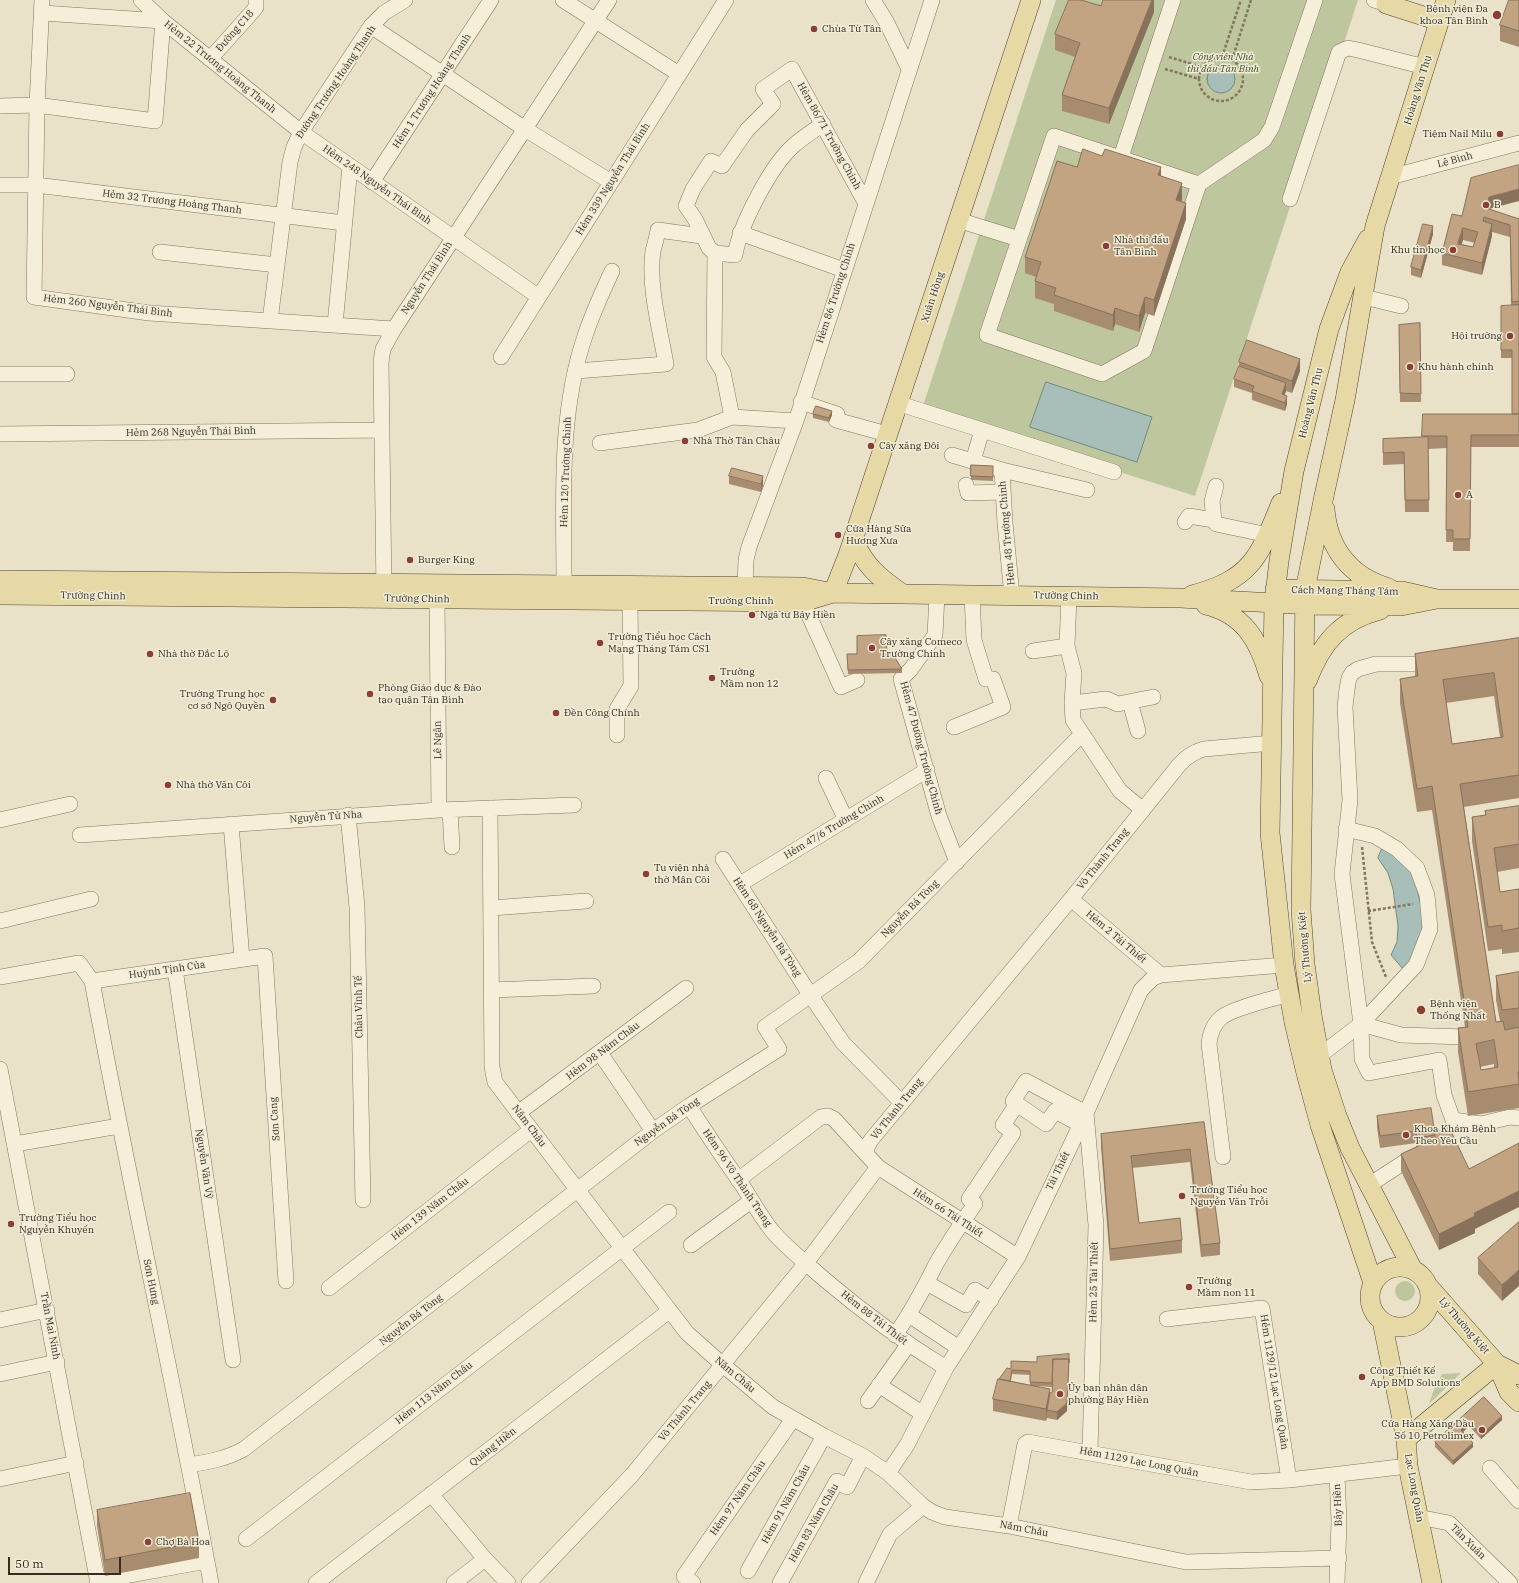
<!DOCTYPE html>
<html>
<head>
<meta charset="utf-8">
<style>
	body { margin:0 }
	#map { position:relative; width:1519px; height:1583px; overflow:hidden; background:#e9e2c8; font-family:"IBM Plex Serif",serif }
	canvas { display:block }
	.scale { position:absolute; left:8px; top:1557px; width:113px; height:18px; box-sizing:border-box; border:2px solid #352d21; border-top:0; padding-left:5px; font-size:12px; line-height:14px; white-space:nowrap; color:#352d21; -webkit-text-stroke:3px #f1ecd7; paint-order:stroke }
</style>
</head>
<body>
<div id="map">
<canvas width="1519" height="1583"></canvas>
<div class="scale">50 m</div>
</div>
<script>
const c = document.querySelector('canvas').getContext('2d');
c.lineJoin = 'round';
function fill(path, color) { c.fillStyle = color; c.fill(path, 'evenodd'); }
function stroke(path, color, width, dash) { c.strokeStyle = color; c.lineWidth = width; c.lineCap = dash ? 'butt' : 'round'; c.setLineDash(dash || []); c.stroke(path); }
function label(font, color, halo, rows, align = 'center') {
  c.font = font + ' "IBM Plex Serif",serif'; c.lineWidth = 3; c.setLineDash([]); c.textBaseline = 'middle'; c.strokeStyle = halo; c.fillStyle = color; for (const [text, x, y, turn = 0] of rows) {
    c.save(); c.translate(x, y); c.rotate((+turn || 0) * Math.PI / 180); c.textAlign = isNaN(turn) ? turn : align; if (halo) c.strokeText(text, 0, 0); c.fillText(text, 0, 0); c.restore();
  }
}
fill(new Path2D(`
	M1056 0H1358L1195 496 922 409Z
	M1395 1291a10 10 0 1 1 20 0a10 10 0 1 1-20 0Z
	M1461 1373 1429 1404 1433 1392 1442 1374Z`), '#bdc69d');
const water = new Path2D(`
	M1207 79a14 14 0 1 1 28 0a14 14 0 1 1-28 0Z
	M1046 382 1152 417 1137 462 1030 427Z
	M1384 844C1390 849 1404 857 1408 863 1411 867 1412 875 1414 880 1424 909 1430 946 1403 969L1391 955 1397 942 1398 926 1393 889 1388 873 1378 858Z`);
fill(water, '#a8beb9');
stroke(water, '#708b87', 1);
const minor = new Path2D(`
	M42 0 37 105 34 297 149 313 394 329
	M141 0 163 21 301 132 539 297
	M563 0 679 74
	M873 0 887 23 909 69
	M1374 0 1386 4
	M371 26 525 129 611 182
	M210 59 253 11 256 7V0
	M0 106 37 105 155 121 163 21 42 13
	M823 124C813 131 802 138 793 146 770 167 740 225 735 255L715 253 709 248 695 219 686 206 693 189 711 161 722 166 747 130 773 104 763 89 792 69 865 202
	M1121 157 1173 0
	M1390 177 1519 143
	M372 182 491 0
	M1199 184 1054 136 987 335 1102 374 1144 351 1199 184 1264 140 1272 127 1315 0
	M0 185H36L344 223
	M1290 199 1339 52 1348 48 1358 50 1425 67
	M958 220 1019 239
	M740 233 844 270
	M160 252 277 265
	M715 253 714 357 723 372 732 417
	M1364 297 1401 306
	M270 321 290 162 294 147 301 132 371 26 384 13 405 0
	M335 325 350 166
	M501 357 726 0
	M576 371 666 364C660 329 648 286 653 251 655 244 657 236 658 230L702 236
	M0 374H67
	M801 402 837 414 836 420 887 434
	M897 403 1114 472
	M0 434 382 430
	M600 443 698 430 732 417 796 421
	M952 455 1002 470 1087 490
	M973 461 982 430
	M1002 470 1005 523 1012 596
	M966 485 968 493 1003 492
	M1214 520 1212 501 1216 486
	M1185 522 1189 516 1214 520 1216 524 1268 535
	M564 584C564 502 558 415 585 336 592 314 602 293 612 271
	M745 586 746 560 749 547 796 421 932 0
	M384 593 381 362 383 349 394 329 609 0
	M937 595 935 635 911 669 901 679 939 816 957 862
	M1069 596 1067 646 1074 673 1072 703 1073 720 1120 791 1143 810
	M437 599 439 810
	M803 602 841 687 857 680
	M1033 651 1067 646
	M1434 664H1376L1358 669 1352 673 1349 678 1347 689 1345 707 1350 800 1342 874 1361 1024 1362 1059 1369 1073 1439 1060 1444 1095 1453 1120 1481 1124 1510 1117 1519 1118
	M1130 702 1138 731
	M1072 703 1106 699 1118 704 1153 697
	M954 727 1003 707 993 679H986L974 640 972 595
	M617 735V709L631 686 630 601
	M826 778 846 820
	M490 808 492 1067 495 1082 687 1333 723 1365 773 1407 824 1436 863 1456 888 1473 923 1506 932 1512 945 1517 1009 1526 1186 1562 1339 1558
	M450 810 452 847
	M348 815 357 907 363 1200
	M0 820 70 804
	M231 824 242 959
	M80 835 439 810 574 805
	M723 859 811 996 843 1043 902 1103
	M740 884 927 770
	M1071 899 1161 975
	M491 908 586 901
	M0 921 91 899
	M175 969 233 1360
	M0 977 79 963 92 981C129 1182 174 1382 211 1583
	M92 981 265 956 286 1281
	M492 990 593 986
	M1361 1024 1401 1035 1466 1037
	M600 1053 653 1131
	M1319 1056 1361 1024 1416 965 1430 929 1427 895 1417 868 1397 849 1375 836 1346 829
	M0 1069 98 1583
	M1017 1104 1046 1124 1055 1111 1081 1125
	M689 1106C705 1131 721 1155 738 1179 750 1196 759 1215 773 1232 788 1249 807 1264 824 1279 863 1312 902 1341 946 1368
	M518 1113 686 988
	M15 1144 119 1126
	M1223 1157 1209 1044C1210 1034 1213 1024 1222 1017 1233 1008 1273 999 1289 994
	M878 1167 1018 1257
	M738 1180 821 1117 828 1116 834 1119 867 1155
	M1369 1185 1406 1161 1420 1156
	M691 1245 751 1201
	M927 1283 966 1305 975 1290 991 1300
	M329 1288 531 1130
	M909 1315 959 1348
	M1167 1319 1262 1308 1289 1480
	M0 1320 47 1310
	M895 1335C911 1313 923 1290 935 1266 947 1244 961 1224 975 1204L969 1199 1013 1133 1003 1125 1017 1104 1013 1101 1026 1081 1086 1113 1096 1225 1090 1452
	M0 1374 57 1362
	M879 1385 923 1414
	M868 1401 908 1345
	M189 1465C208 1462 226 1459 244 1449L653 1131 689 1106 779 1049 765 1027 859 961 1082 734
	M1490 1468 1519 1501
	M888 1473 907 1445 946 1368 1018 1257 1086 1113 1141 990 1153 978 1161 975 1284 965
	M1337 1474 1339 1521 1337 1583
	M0 1479 76 1463
	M431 1494 485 1559
	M1418 1517 1449 1523 1510 1583
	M1009 1526 1025 1444 1028 1442 1251 1482 1289 1480 1408 1466
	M246 1539 669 1212
	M748 1571 824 1436
	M97 1581 207 1561
	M316 1583 669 1311
	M454 1583 485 1559 508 1583
	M529 1583 632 1475 806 1263 878 1167 867 1155V1147L871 1140 1071 899 1179 765C1186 757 1193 752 1204 749L1272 743
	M693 1583 684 1576 793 1419
	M780 1583 837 1481 847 1487 863 1456
	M866 1583 890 1534 923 1506`);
const major = new Path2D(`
	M1387 0 1386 4 1439 21
	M1368 239 1350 272 1329 329 1294 471 1279 561 1274 603 1270 833 1284 965 1294 1022 1306 1073 1320 1125 1373 1283
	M1325 509C1328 548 1350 577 1389 588
	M853 539C865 566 879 578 903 594
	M0 580 803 587 833 593 1180 598 1313 605 1401 606 1437 599
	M1275 589 1402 591 1437 599H1519
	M833 593 848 555 1031 0
	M0 595 803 602 830 594
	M1192 595C1252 579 1259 557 1281 503
	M1206 605C1244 614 1259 641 1269 676
	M1307 681C1321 644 1340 620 1380 610
	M1370 1297a30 30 0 1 1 60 0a30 30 0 1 1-60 0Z
	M1412 1268 1350 1148 1337 1116 1322 1070 1312 1015 1305 964 1301 910 1305 590 1324 496 1345 400 1375 226 1446 0
	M1430 1288 1497 1364 1509 1392 1519 1402
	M1382 1321 1406 1439 1408 1466 1432 1583
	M1497 1364 1519 1375
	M1406 1439 1497 1364`);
stroke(minor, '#83755f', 16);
stroke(major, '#514433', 20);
stroke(new Path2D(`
	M1199 79a22 22 0 1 1 44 0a22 22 0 1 1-44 0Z
	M1169 57 1202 67
	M1222 57 1241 0
	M1232 60 1251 0
	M1165 69 1199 79
	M1362 847 1372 942 1386 977
	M1368 911 1413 904`), '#83755f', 2.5, [3, 2]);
stroke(minor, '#f5efda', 15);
stroke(major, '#e7d9a5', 19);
fill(new Path2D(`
	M1154 0V12L1109 124 1062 111V95L1075 57 1055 50V34L1101 6Z
	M1519 0V47L1500 41V25Z
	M1102 156 1161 176 1182 199 1181 201 1186 219 1154 316 1145 313 1139 332 1115 324 1113 331 1054 311V304L1035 298V281L1036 277 1025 273V257L1077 167Z
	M1489 209 1519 219V447H1471L1470 551H1453V542H1446L1447 448 1428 449 1429 512H1405L1404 464 1383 465V439L1422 437 1423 414H1512V358H1501V314L1511 306 1510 237 1492 232V236L1482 275 1442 265V253L1462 216ZM1463 240 1475 243 1473 247 1461 244Z
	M1433 234 1421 278 1411 275V267Z
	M1420 323 1421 402H1400L1399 325Z
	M1239 362 1300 371 1292 393 1286 391 1284 395 1287 404 1285 411 1252 400V393L1234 387V379L1239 366Z
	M813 414 832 415 829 422 813 418Z
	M971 465 993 466V481L971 480Z
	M729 476 763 485 761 492 729 484Z
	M1519 638V798L1464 807 1496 1022 1500 1021 1496 1000V976L1519 972V1108L1468 1116 1458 1052V1028L1465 1027 1432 810 1417 812 1400 703V679L1415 677V654ZM1494 696 1500 737 1452 744 1446 703ZM1494 1064V1068L1481 1070 1480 1067Z
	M887 653 902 669V673L848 674 847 654Z
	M1519 806V868L1497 872 1500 892 1519 889V952L1502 954V949L1488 951 1472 841V817L1485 815V811Z
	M1377 1116 1435 1134 1475 1229V1233L1439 1250 1401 1171V1154L1416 1147V1143L1380 1148 1377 1128Z
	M1204 1122 1220 1243V1255L1201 1257 1190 1162 1132 1168 1139 1223 1182 1240V1253L1110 1261 1101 1147V1134Z
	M1519 1222 1502 1301 1478 1274V1258Z
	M1069 1354 1067 1411 1057 1420 1047 1418 1046 1421 993 1411V1399L999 1379 1011 1369ZM1012 1374 1030 1375V1385L1011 1381ZM1037 1386 1052 1387V1392L1050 1393Z
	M1484 1397 1502 1420 1481 1439 1469 1426 1463 1432 1473 1447 1453 1465 1435 1447V1442Z
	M97 1510 199 1542V1558L105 1576 97 1526Z`), '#a78c70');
fill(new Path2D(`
	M1152 0H1154V12L1109 124V108Z
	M1161 167V183L1158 175Z
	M1182 183V199L1176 216V200Z
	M1519 189V201L1489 209 1486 208 1489 197Z
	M1186 203V219L1154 316V300Z
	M1492 224V236L1482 275V263Z
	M1433 226V234L1421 278V270Z
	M1463 228V240L1458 256V244Z
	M1145 297V313L1139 332V316Z
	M1115 308V324L1113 331V315Z
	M1300 359V371L1292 393V381Z
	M1286 383V391L1282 402V394Z
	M1287 396V404L1285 411V403Z
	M832 411V415L829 422V418Z
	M763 476V485L761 492V484Z
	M1519 1191V1207L1475 1229V1233L1439 1250V1234L1474 1213Z
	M1519 1270V1286L1502 1301V1285Z
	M1069 1354 1067 1411 1057 1420V1412Z
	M1050 1389V1401L1047 1410 1046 1421V1409Z
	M1502 1416V1420L1481 1439V1435Z
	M1469 1422V1426L1461 1434V1430Z
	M1473 1443V1447L1453 1465V1461Z`), '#88725b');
const building = new Path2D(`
	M1069 0H1081L1101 6 1103 0H1152L1109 108 1062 95 1080 43 1055 34Z
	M1509 0H1519V31L1500 25Z
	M1083 149 1102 156 1105 149 1161 167 1158 175 1182 183 1176 200 1186 203 1154 300 1145 297 1139 316 1115 308 1113 315 1054 295 1056 288 1035 281 1041 262 1025 257 1057 161 1077 167Z
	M1519 165V189L1489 197 1486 208 1519 219V301L1512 302 1510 225 1484 217 1483 221 1492 224 1482 263 1442 253 1452 214 1462 216 1471 178ZM1463 228 1478 232 1473 247 1458 244Z
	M1423 224 1433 226 1421 270 1411 267Z
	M1519 305V414H1512V350H1501V306Z
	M1420 323 1421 394 1400 393 1399 325Z
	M1247 340 1300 359 1292 381 1239 362Z
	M1239 366 1286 383 1282 394 1287 396 1285 403 1252 391 1254 386 1234 379Z
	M816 406 832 411 829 418 813 414Z
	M1423 414H1519V435H1471L1470 539H1453V530H1446L1447 436H1422Z
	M1428 437 1429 500H1405L1404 452 1383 453V439Z
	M971 465 993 466V477L971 476Z
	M732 468 763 476 761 484 729 476Z
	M886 635 887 653H892L902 669 848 670 847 654H857V636Z
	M1519 638V775L1460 784 1496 1022 1503 1021 1505 1030 1519 1027V1072H1518L1519 1084 1468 1092 1458 1028 1468 1027 1432 786 1417 789 1400 679 1418 676 1415 654ZM1494 673 1503 737 1452 744 1443 680ZM1494 1040 1498 1067 1481 1070 1476 1044Z
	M1519 806V844L1494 848 1500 892 1519 889V928L1502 931V925L1488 927 1472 817 1486 815 1485 811Z
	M1519 972V1008L1502 1010 1496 976Z
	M1431 1108 1435 1134H1434L1435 1135 1417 1138 1416 1131 1380 1136 1377 1116Z
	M1204 1122 1220 1243 1201 1245 1190 1149 1131 1156 1139 1223 1180 1218 1182 1240 1110 1249 1101 1134Z
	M1449 1127 1469 1169 1519 1143V1191L1474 1213 1475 1216 1439 1234 1401 1154 1436 1138 1434 1134Z
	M1519 1222V1270L1502 1285 1478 1258Z
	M1069 1354V1363V1359H1053L1052 1383 1030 1382V1371L1012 1370 1010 1381 999 1379 1007 1368 1011 1369V1361L1037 1362V1357Z
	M1053 1359H1069L1067 1403 1057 1412 1047 1410 1050 1393 1052 1392Z
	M998 1379 1050 1389 1046 1409 993 1399Z
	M1484 1397 1502 1416 1481 1435 1469 1422 1461 1430 1473 1443 1453 1461 1435 1442Z
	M190 1493 199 1542 105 1560 97 1510Z`);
fill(building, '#c2a382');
stroke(building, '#88725b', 1);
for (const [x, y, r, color] of [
	[1497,15,5,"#8a3e36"],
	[814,29,4,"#8a3e36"],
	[1500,134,4,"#8a3e36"],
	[1486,205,4,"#8a3e36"],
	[1106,246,4,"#8a3e36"],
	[1453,250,4,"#8a3e36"],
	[1510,336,4,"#8a3e36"],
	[1410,367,4,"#8a3e36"],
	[685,441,4,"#8a3e36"],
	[871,446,4,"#8a3e36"],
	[1458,495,4,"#8a3e36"],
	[838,535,4,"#8a3e36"],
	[410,560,4,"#8a3e36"],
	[752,615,4,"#8a3e36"],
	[600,643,4,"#8a3e36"],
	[872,648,4,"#8a3e36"],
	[150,654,4,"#8a3e36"],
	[712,678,4,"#8a3e36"],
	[370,694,4,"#8a3e36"],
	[273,700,4,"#8a3e36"],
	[556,713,4,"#8a3e36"],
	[168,785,4,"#8a3e36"],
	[646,874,4,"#8a3e36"],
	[1421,1010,5,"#8a3e36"],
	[1406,1135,4,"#8a3e36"],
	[1182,1196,4,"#8a3e36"],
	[11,1224,4,"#8a3e36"],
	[1189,1287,4,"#8a3e36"],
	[1362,1377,4,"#8a3e36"],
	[1060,1394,4,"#8a3e36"],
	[1482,1430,4,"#8a3e36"],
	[148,1542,4,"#8a3e36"]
]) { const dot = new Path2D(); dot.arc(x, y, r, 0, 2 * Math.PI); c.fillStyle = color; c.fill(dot); stroke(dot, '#f1ecd7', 1.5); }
label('10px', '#352d21', '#f1ecd7', [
	["Bệnh viện Đa",1488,9,"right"],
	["khoa Tân Bình",1488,21,"right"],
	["Chùa Từ Tân",822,29],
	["Tiệm Nail Milu",1492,134,"right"],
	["B",1494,205],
	["Nhà thi đấu",1114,240],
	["Tân Bình",1114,252],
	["Khu tin học",1445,250,"right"],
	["Hội trường",1502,336,"right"],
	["Khu hành chính",1418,367],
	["Nhà Thờ Tân Châu",693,441],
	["Cây xăng Đôi",879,446],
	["A",1466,495],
	["Cửa Hàng Sữa",846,529],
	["Hương Xưa",846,541],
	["Burger King",418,560],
	["Ngã tư Bảy Hiền",760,615],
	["Trường Tiểu học Cách",608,637],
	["Mạng Tháng Tám CS1",608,649],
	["Cây xăng Comeco",880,642],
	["Trường Chinh",880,654],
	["Nhà thờ Đắc Lộ",158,654],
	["Trường",720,672],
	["Mầm non 12",720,684],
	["Phòng Giáo dục & Đào",378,688],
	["tạo quận Tân Bình",378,700],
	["Trường Trung học",265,694,"right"],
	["cơ sở Ngô Quyền",265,706,"right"],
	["Đền Công Chính",564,713],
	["Nhà thờ Văn Côi",176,785],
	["Tu viện nhà",654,868],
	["thờ Mân Côi",654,880],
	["Bệnh viện",1430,1004],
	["Thống Nhất",1430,1016],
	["Khoa Khám Bệnh",1414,1129],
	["Theo Yêu Cầu",1414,1141],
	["Trường Tiểu học",1190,1190],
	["Nguyễn Văn Trỗi",1190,1202],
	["Trường Tiểu học",19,1218],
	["Nguyễn Khuyến",19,1230],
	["Trường",1197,1281],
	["Mầm non 11",1197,1293],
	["Công Thiết Kế",1370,1371],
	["App BMD Solutions",1370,1383],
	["Ủy ban nhân dân",1068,1388],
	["phường Bảy Hiền",1068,1400],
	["Cửa Hàng Xăng Dầu",1474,1424,"right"],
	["Số 10 Petrolimex",1474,1436,"right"],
	["Chợ Bà Hoa",156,1542]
], 'left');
label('10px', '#352d21', '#f1ecd7', [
	["Đường C18",235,31,-49],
	["Hẻm 22 Trương Hoàng Thanh",220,67,39],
	["Đường Trương Hoàng Thanh",336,82,-56],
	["Hoàng Văn Thụ",1418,90,-73],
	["Hẻm 1 Trương Hoàng Thanh",432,91,-57],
	["Hẻm 86/71 Trường Chinh",829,136,61],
	["Lê Bình",1455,160,-15],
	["Hẻm 339 Nguyễn Thái Bình",613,179,-58],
	["Hẻm 248 Nguyễn Thái Bình",377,185,35],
	["Hẻm 32 Trương Hoàng Thanh",172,202,7],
	["Nguyễn Thái Bình",427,278,-57],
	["Hẻm 86 Trường Chinh",836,293,-72],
	["Xuân Hồng",933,297,-72],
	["Hẻm 260 Nguyễn Thái Bình",108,306,7],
	["Hoàng Văn Thụ",1311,403,-76],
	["Hẻm 268 Nguyễn Thái Bình",191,432,-1],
	["Hẻm 120 Trường Chinh",566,472,-88],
	["Hẻm 48 Trường Chinh",1007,533,-95],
	["Cách Mạng Tháng Tám",1345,591,1],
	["Trường Chinh",93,596,1],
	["Trường Chinh",1066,596,1],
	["Trường Chinh",417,599,1],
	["Trường Chinh",741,601],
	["Lê Ngân",438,740,-91],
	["Hẻm 47 Đường Trường Chinh",921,748,75],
	["Nguyễn Tử Nha",326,817,-4],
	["Hẻm 47/6 Trường Chinh",834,827,-31],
	["Võ Thành Trang",1103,859,-51],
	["Nguyễn Bá Tòng",910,909,-45],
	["Hẻm 68 Nguyễn Bá Tòng",767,927,57],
	["Hẻm 2 Tái Thiết",1116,937,40],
	["Lý Thường Kiệt",1305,947,-95],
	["Huỳnh Tịnh Của",167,970,-8],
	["Châu Vĩnh Tế",359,1007,-91],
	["Hẻm 98 Năm Châu",603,1051,-37],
	["Võ Thành Trang",897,1109,-51],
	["Sơn Cang",275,1119,-94],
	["Nguyễn Bá Tòng",667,1122,-35],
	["Năm Châu",529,1126,53],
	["Nguyễn Văn Vỹ",204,1164,81],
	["Tái Thiết",1058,1171,-64],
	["Hẻm 96 Võ Thành Trang",737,1178,56],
	["Hẻm 139 Năm Châu",430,1209,-38],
	["Hẻm 66 Tái Thiết",948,1213,33],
	["Sơn Hưng",151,1282,78],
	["Hẻm 25 Tài Thiết",1094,1282,-89],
	["Hẻm 88 Tái Thiết",874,1318,38],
	["Nguyễn Bá Tòng",411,1320,-38],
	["Trần Mai Ninh",50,1326,79],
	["Lý Thường Kiệt",1464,1326,49],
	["Năm Châu",735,1375,40],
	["Hẻm 1129/12 Lạc Long Quân",1274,1382,81],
	["Hẻm 113 Năm Châu",434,1393,-38],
	["Võ Thành Trang",685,1411,-50],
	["Quảng Hiền",493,1447,-38],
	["Hẻm 1129 Lạc Long Quân",1139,1462,11],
	["Lạc Long Quân",1414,1488,80],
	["Hẻm 97 Năm Châu",738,1498,-55],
	["Hẻm 91 Năm Châu",786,1504,-61],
	["Bảy Hiền",1338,1505,-92],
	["Hẻm 83 Năm Châu",814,1523,-60],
	["Năm Châu",1024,1529,11],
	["Tân Xuân",1468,1542,45]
]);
label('italic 10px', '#424f2a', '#f1ecd7', [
	["Công viên Nhà",1223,57],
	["thi đấu Tân Bình",1223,69]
]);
</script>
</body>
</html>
